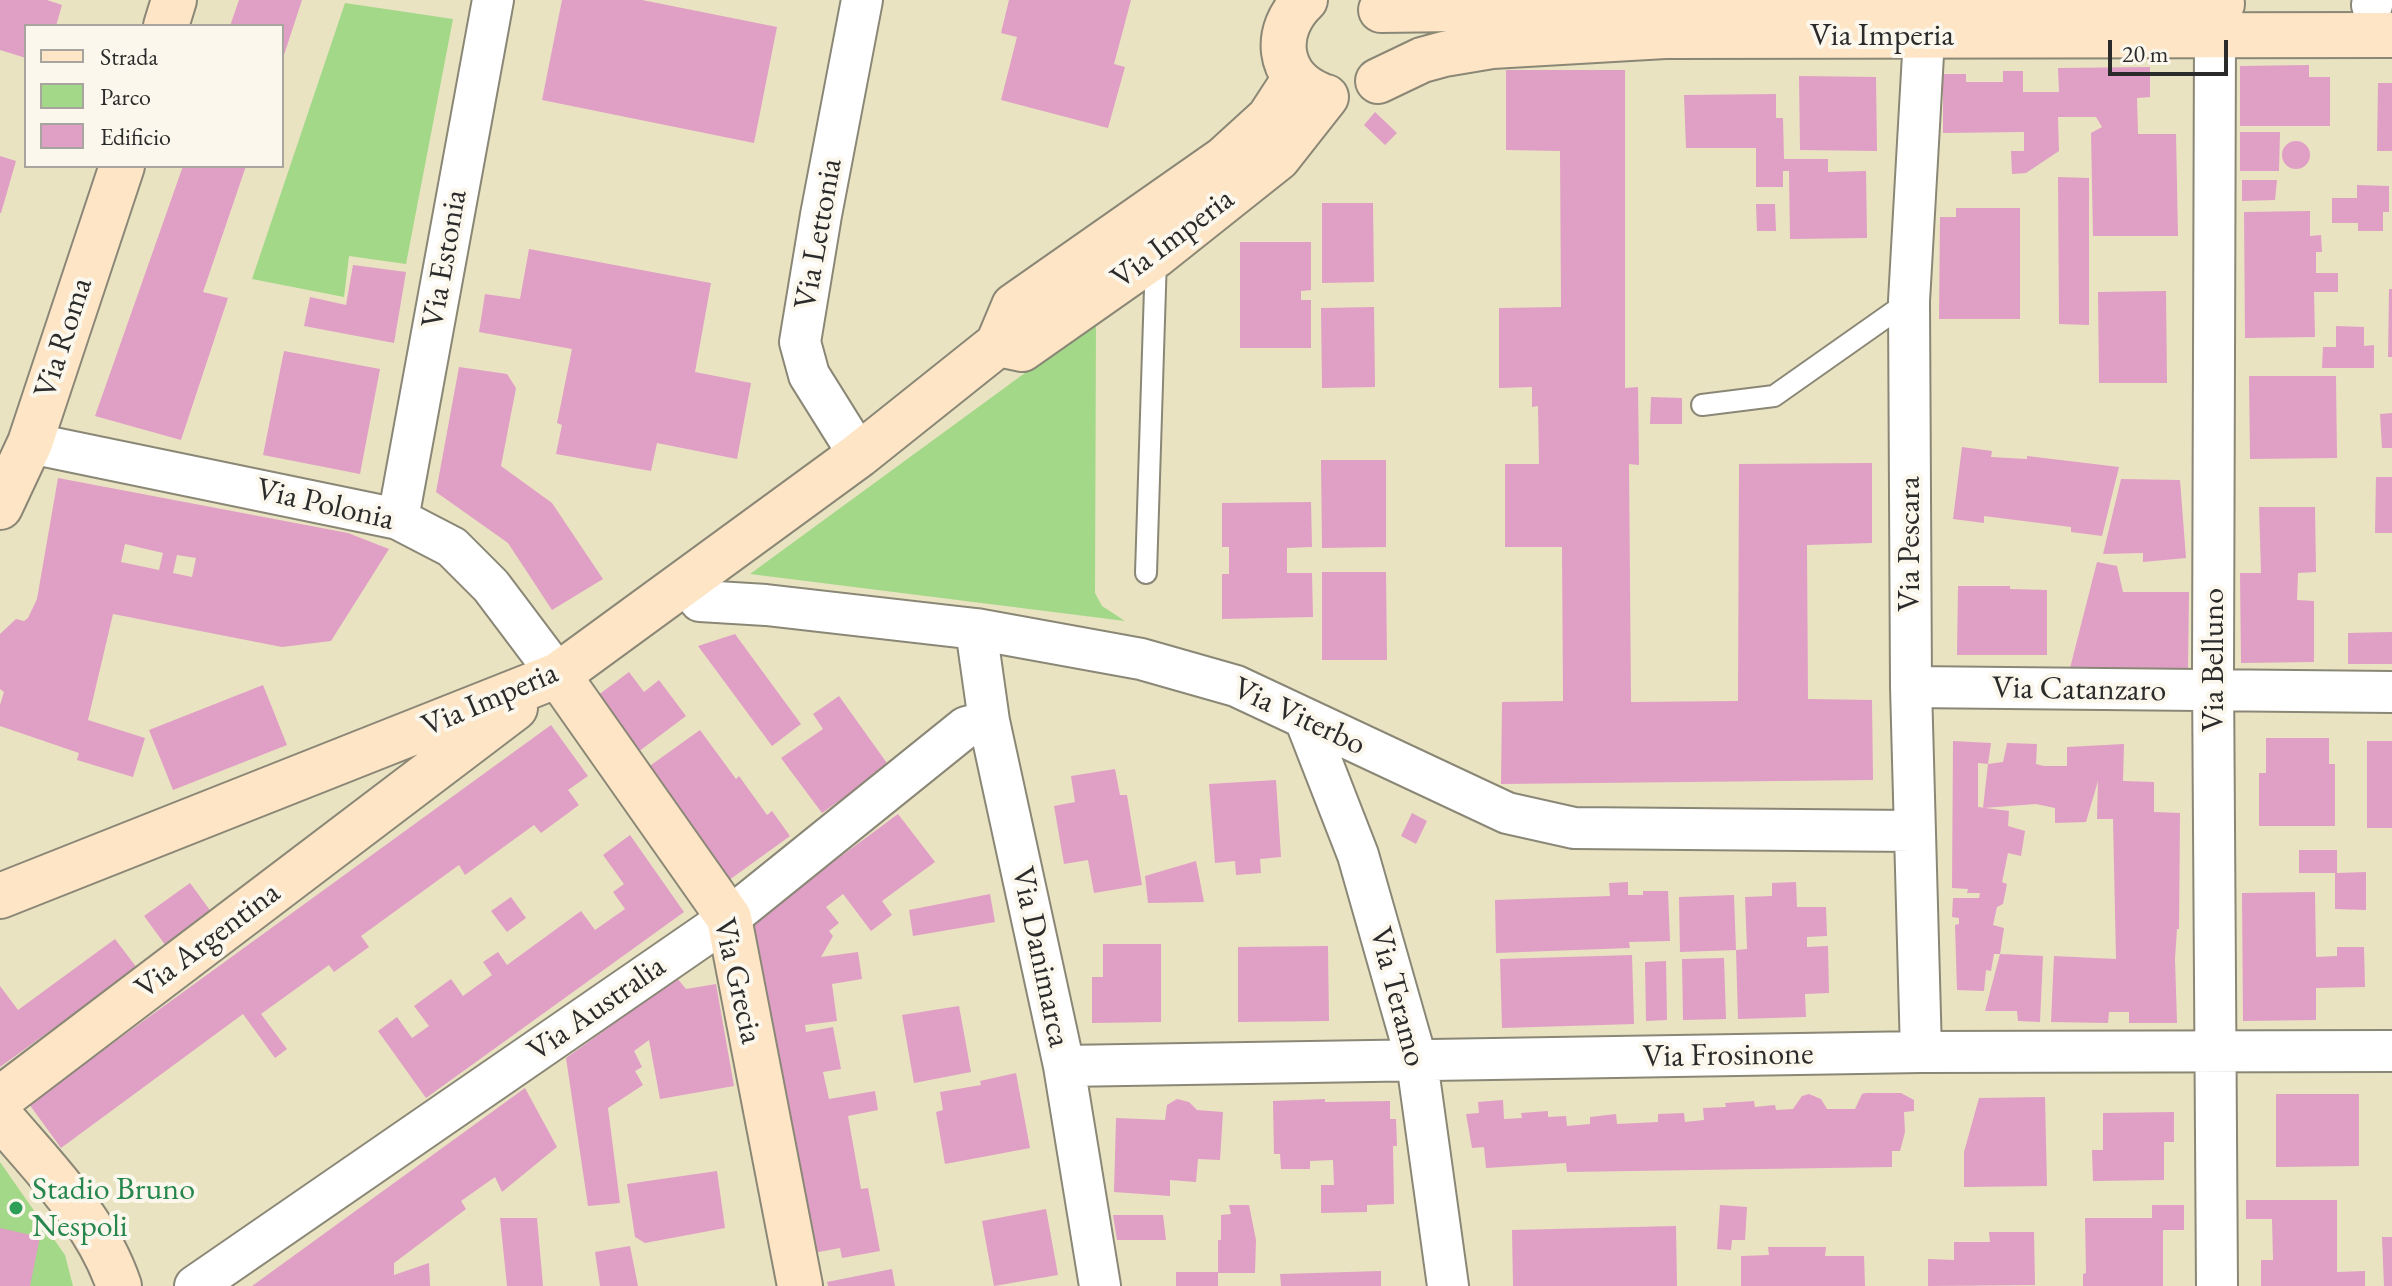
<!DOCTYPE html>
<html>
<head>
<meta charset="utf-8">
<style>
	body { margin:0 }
	#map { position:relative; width:2392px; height:1286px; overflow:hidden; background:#e9e3c2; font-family:"EB Garamond",serif }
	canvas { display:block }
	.legend { position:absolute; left:24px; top:24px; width:260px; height:144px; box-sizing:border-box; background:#fbf7ec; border:2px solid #a8a59f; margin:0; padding:10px 14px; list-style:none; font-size:24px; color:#2b2b2b }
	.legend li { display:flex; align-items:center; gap:16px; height:40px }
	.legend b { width:40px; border:2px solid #a8a59f }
	.scale { position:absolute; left:2108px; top:40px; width:120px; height:36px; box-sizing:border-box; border:4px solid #2b2b2b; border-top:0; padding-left:10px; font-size:24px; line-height:28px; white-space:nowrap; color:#2b2b2b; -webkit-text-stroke:6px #fbf7ec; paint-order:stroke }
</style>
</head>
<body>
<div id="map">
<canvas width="2392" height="1286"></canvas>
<ul class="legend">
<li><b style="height:10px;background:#fde5c5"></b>Strada</li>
<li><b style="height:22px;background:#a3d889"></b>Parco</li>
<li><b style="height:22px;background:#e09fc5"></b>Edificio</li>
</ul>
<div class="scale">20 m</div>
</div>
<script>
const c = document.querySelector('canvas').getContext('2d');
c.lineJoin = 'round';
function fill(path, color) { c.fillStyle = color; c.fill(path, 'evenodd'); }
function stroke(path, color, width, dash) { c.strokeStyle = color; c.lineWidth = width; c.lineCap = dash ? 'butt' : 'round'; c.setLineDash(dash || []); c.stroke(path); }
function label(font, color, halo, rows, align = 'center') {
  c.font = font + ' "EB Garamond",serif'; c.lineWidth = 8; c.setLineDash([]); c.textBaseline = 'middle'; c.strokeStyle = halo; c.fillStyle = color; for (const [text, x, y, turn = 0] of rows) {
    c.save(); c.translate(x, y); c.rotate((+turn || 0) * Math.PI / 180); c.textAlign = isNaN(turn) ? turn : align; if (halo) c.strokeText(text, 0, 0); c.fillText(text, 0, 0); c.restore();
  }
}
fill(new Path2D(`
	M345 3 453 19 406 264 349 256 344 297 252 279Z
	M1096 321 1095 593 1102 606 1125 621 750 574Z
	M0 1162 65 1255 73 1286H0Z`), '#a3d889');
fill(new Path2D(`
	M0 0H47L62 5 56 26H26V58L0 50Z
	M239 0H302L283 58 282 26H230Z
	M562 0H642L777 27 754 143 542 100Z
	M1009 0H1131L1114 64 1125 67 1108 128 1001 100 1017 37 1001 33Z
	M2309 65V77H2330V126H2240V66Z
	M2150 67V97L2137 98 2138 134H2176L2178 236H2093L2091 133 2102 127 2096 117H2058L2059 151 2026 173 2012 174 2011 151H2024V132L1943 133V74H1966V82H2003V71H2023V92H2059L2058 68Z
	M1506 70H1625V388L1638 387 1639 465 1629 464 1631 702 1738 701 1739 464 1872 463V543L1807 545 1808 699 1872 700 1873 780 1501 784 1502 702 1563 701 1562 547H1505V464H1539L1538 406 1532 407V387L1499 388V308L1561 307 1560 151 1506 150Z
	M1799 76 1876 77 1877 151 1800 150Z
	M2378 83H2392V151H2377Z
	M1776 94V118H1783L1784 159H1828V172L1866 171 1867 238 1790 239 1789 171H1783V187H1756V148H1686L1684 95Z
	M1375 112 1397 133 1385 145 1364 125Z
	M2240 132H2280L2279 171H2240Z
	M2282 155a14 14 0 1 1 28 0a14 14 0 1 1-28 0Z
	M0 156 16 161 1 213H0Z
	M183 166H246L203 292 228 298 181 440 95 416Z
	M2058 177 2089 178V325L2059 324Z
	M2242 180H2277L2275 200 2242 201Z
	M2357 185 2389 186V212H2383V231H2358V223H2332V198H2357Z
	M1322 203H1373L1374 282 1322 283Z
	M1756 204H1775L1776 231H1757Z
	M1956 208H2020V319H1939L1940 217H1956Z
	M2310 211V236L2321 235 2322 252H2316V273H2338V292H2314L2315 337 2245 338 2244 212Z
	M1240 242H1311V290L1301 291V300H1311V348H1240Z
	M529 249 711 283 695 372 751 383 737 459 657 443 651 471 556 454 562 425 557 423 572 349 479 332 485 294 520 299Z
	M353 265 406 272 394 343 304 326 310 297 346 305Z
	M2389 289H2392V357H2388Z
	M2166 291 2167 383H2099L2098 292Z
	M1374 307 1375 387 1322 388 1321 308Z
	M2336 326 2364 327V346L2374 345V368H2322L2323 347H2336Z
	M284 351 380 369 360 474 263 455Z
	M459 367 507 374 516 388 501 466 552 503 603 579 552 610 508 543 436 492Z
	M2249 376H2336L2337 458 2250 459Z
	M1651 397 1682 398V424H1650Z
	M2392 413V448H2382L2380 414Z
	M1962 447 1992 451 1991 457 2027 459V456L2119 467 2102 536 2071 532V527L1984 516V523L1953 519Z
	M1321 460H1386V547L1322 548Z
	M2376 477H2392V533H2375Z
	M58 478 348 533 389 549 331 641 282 647 113 614 88 720 145 738 133 777 77 760 79 753 0 726V705L4 692 0 689V634L16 619 24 621 28 618 37 599ZM125 544 163 553 159 570 121 562ZM177 555 196 558 192 577 173 573Z
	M2121 479 2180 480 2186 558 2143 562V553L2103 554Z
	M1311 502 1312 547 1287 548V573H1312L1313 617 1222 619V574H1229V547H1222V503Z
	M2259 507H2315L2316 572 2298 573 2297 600 2314 601V662L2241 663 2240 573H2261Z
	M2097 562 2117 566 2123 592H2189L2188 669 2069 672Z
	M1322 572H1386L1387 660H1322Z
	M1958 586H2010V589L2047 590V655H1957Z
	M2392 632V664H2348V633Z
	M735 634 801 724 772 746 698 646Z
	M629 672 644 692 659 680 686 716 634 755 593 699Z
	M263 685 287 745 173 790 149 730Z
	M839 696 889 766 822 813 781 758 823 729 813 714Z
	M551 725 588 776 568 790 579 805 541 833 534 825 465 875 459 865 361 936 369 947 334 972 329 965 261 1014 287 1049 275 1058 243 1014 61 1148 29 1104Z
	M700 730 736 779 739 776 767 815 772 811 790 836 725 883 644 770Z
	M2266 738H2329V764H2335V826H2259V773H2266Z
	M1953 741 1991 743 1988 764 1978 763V807L2009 811 2008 826 2025 831 2021 856 2008 853 2002 882 2007 884 2003 904 1997 907 1993 925 2004 928 2000 954H1994L1991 971 1986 970 1984 991 1957 990 1955 925 1959 924V918L1952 917 1953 898H1979L1980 893H1967L1968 889 1952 888Z
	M2367 741H2392V828H2367Z
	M2007 743 2037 744 2036 764 2044 766H2067V747L2124 744 2123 781 2154 782V812L2180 813 2179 929H2177L2175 959 2177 1023H2129V1012H2109L2108 1023 2051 1022 2054 956 2116 959 2113 819H2097L2098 781 2086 822 2055 823V808L2036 804 1983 808 1988 764 2003 762Z
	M1115 769 1120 795H1127L1142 885 1094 893 1088 860 1064 864 1054 806 1075 802 1071 776Z
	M1276 780 1281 857 1260 859 1261 873 1236 875 1235 861 1215 863 1209 784Z
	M1412 813 1427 821 1416 844 1401 836Z
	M898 814 935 862 882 901 892 915 871 931 843 894 826 907 839 923 829 931 833 936 821 957 858 952 862 979 832 984 837 1021 805 1025 806 1032 833 1027 841 1069 823 1072 829 1099 875 1091 878 1110 848 1116 861 1189 868 1188 880 1251 842 1258 840 1248 813 1253 752 922Z
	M630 835 684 912 426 1098 378 1031 397 1017 412 1038 429 1026 414 1006 451 979 463 996 492 975 483 962 498 952 507 965 581 911 595 930 625 909 613 892 624 884 603 855Z
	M2299 850H2337V873L2366 872V910L2335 909V873H2299Z
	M1196 861 1204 902 1148 903 1145 876Z
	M1628 882V895H1643V891H1668L1670 941 1629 942 1630 948 1496 953 1495 900 1610 896 1609 883Z
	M1796 882 1797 907H1826L1827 936 1807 937V947L1828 946 1829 993 1805 994 1806 1017 1738 1019 1736 950 1747 949 1745 897 1772 896V883Z
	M190 883 212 913 166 946 144 916Z
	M2315 892 2316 957 2337 956V947H2364L2365 987 2316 988V1020L2243 1021 2242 893Z
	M990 894 995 922 913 936 909 910Z
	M1734 895 1736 950 1680 952 1679 897Z
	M511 897 526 918 507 932 491 911Z
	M115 939 137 968 0 1067V986L18 1010Z
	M1103 944H1161V1022L1092 1023V977H1103Z
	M1328 946 1329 1021 1238 1022V947Z
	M2000 954 2043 956 2040 1022 2018 1021 2017 1011H1985Z
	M1632 955 1634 1024 1502 1028 1500 959Z
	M1724 958 1726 1019 1683 1020 1682 959Z
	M1666 961 1667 1020 1646 1021 1645 962Z
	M677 978 686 989 716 984 734 1086 660 1099 649 1040 634 1051 642 1067 635 1071 643 1085 608 1108 620 1203 588 1206 566 1058Z
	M959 1006 971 1072 914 1083 902 1015Z
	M1016 1073 1030 1148 945 1164 936 1112 943 1110 940 1092 981 1085 980 1081Z
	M525 1088 557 1147 502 1192 495 1177 461 1201 466 1209 394 1263V1275L429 1263 430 1286H252Z
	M1866 1093H1901L1914 1100V1111L1904 1112 1905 1132 1900 1151H1892V1167L1567 1172 1566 1163 1486 1168 1484 1147 1472 1148 1466 1114 1479 1113 1478 1102 1503 1100 1504 1119 1522 1118 1521 1113 1548 1111V1117L1566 1116 1567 1126 1590 1124V1117L1616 1114 1617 1124 1658 1122V1114L1684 1113 1685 1122 1704 1120 1703 1108 1726 1107 1725 1103 1754 1101 1755 1107 1775 1105 1776 1110 1793 1109 1802 1096 1809 1094 1821 1099 1827 1109H1855L1862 1094Z
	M2276 1094H2359V1166L2276 1167Z
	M2045 1097 2047 1186 1964 1187V1152L1979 1098Z
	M1177 1099 1189 1102 1197 1110 1223 1112 1220 1160 1198 1159 1196 1182 1170 1180V1196L1114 1192 1116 1118 1165 1120 1167 1105Z
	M1325 1099V1102L1390 1101V1119H1396L1397 1146H1393L1394 1204 1367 1205V1212L1321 1213V1185H1334L1333 1160 1310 1161V1169H1281L1280 1154H1274L1273 1101Z
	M2174 1112V1142H2164V1180L2093 1181 2092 1150H2103V1113Z
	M717 1171 725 1228 645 1243 635 1237 627 1184Z
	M2246 1200H2337V1272L2365 1271V1286H2261V1260H2273L2272 1219H2246Z
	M1229 1205H1249L1256 1240 1255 1273H1218V1240H1221V1215L1231 1214Z
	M1720 1205 1747 1207 1745 1240H1732L1731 1250 1717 1249Z
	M2152 1205H2184V1230H2163V1286H2083V1274L2086 1273 2085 1218H2152Z
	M1046 1209 1058 1275 994 1286 982 1221Z
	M1113 1215H1163L1166 1240H1117Z
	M500 1218H537L543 1286H507Z
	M1676 1226 1677 1286H1513L1512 1230Z
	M0 1228 40 1237 30 1286H0Z
	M1989 1232H2034L2035 1285 1928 1286V1259L1954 1260V1242H1990Z
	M2382 1237H2392V1286H2384Z
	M630 1246 638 1286H600L595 1252Z
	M1768 1247H1826L1825 1256H1864L1865 1286H1741V1256L1769 1255Z
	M892 1269 895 1286H828L827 1282Z
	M1381 1271V1286H1281L1280 1274Z
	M1176 1272H1218V1286H1176Z`), '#e09fc5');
const lane = new Path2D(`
	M1702 405 1774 396 1909 301
	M1146 573 1156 257`);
const street = new Path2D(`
	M2372 5 2373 0
	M2215 34 2213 673 2217 1286
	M30 443 398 519 452 547 491 586 558 675
	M859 455 809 375 800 342 821 215 862 0
	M398 519 493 0
	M687 583 700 601 766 605 976 629 1141 659 1236 686 1507 813 1574 828 1913 831
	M976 629 989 721 1064 1066 1100 1286
	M1911 687 2392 692
	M1305 719 1358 855 1417 1062 1448 1286
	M1921 1052 1911 687 1909 301 1924 37
	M1064 1066 1921 1052 2392 1051
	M195 1286 729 918 966 727 989 721`);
const secondary = new Path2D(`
	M1305 0C1273 30 1276 77 1320 95
	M1381 10 1456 9 1516 5 1782 1 2222 4
	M166 26 174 0
	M1378 81 1422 60 1444 54 1492 46 1665 36 2392 35
	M998 344 1022 349 1156 255 1278 158 1326 97
	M0 507 30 443 122 166
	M558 675 729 918 800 1286
	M0 896 558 675 859 455 998 344 1014 306 1224 159 1269 118 1295 78
	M0 1099 515 708
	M0 1116C44 1168 97 1220 119 1286`);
stroke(lane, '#8a8776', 24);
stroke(street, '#8a8776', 44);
stroke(secondary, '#8a8776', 48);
stroke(lane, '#fff', 20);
stroke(street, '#fff', 40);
stroke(secondary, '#fde5c5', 44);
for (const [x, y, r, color] of [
	[16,1208,8,"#2e9e5b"]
]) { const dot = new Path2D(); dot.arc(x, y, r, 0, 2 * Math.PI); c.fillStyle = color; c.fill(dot); stroke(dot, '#fbf7ec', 3); }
label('32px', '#2b2b2b', '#fbf7ec', [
	["Via Imperia",1882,36],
	["Via Lettonia",819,234,-80],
	["Via Imperia",1173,239,-37],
	["Via Estonia",445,259,-80],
	["Via Roma",64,338,-72],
	["Via Polonia",325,505,13],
	["Via Pescara",1910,544,-90],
	["Via Belluno",2214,660,-90],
	["Via Catanzaro",2079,690,1],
	["Via Imperia",490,700,-23],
	["Via Viterbo",1299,717,25],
	["Via Argentina",208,941,-37],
	["Via Danimarca",1040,957,78],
	["Via Grecia",737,981,77],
	["Via Teramo",1397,997,75],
	["Via Australia",597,1009,-35],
	["Via Frosinone",1728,1056,-1]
]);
label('32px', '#27864d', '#fbf7ec', [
	["Stadio Bruno",32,1190],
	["Nespoli",32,1227]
], 'left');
</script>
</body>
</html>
